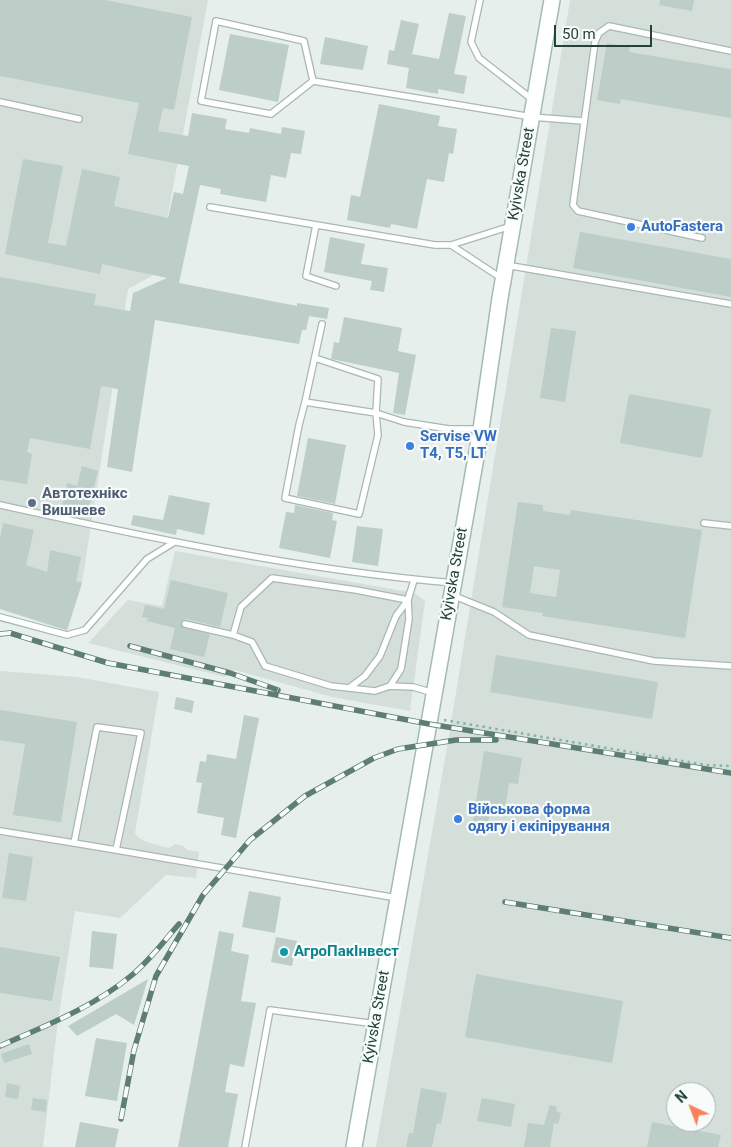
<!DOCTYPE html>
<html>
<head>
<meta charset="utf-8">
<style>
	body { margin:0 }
	#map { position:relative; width:731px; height:1147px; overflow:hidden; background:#e6efeb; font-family:Roboto,sans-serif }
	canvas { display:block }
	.north { position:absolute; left:666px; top:1082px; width:50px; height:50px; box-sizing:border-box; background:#f7fbf9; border:1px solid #a2b1ad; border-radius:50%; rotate:317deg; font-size:14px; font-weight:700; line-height:20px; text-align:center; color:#23433a }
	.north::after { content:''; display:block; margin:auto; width:18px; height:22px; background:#f8825b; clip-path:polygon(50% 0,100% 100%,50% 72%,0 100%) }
	.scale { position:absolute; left:554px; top:25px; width:98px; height:22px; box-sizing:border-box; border:2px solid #23433a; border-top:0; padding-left:6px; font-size:15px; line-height:18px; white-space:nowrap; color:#23433a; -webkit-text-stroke:4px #f7fbf9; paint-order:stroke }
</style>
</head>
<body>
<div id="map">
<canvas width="731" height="1147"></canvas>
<div class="north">N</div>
<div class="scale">50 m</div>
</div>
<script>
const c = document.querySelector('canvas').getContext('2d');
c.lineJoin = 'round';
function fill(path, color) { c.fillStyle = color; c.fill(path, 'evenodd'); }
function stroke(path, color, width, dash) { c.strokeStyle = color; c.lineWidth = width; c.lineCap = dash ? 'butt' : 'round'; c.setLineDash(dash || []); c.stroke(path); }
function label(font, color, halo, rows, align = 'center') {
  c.font = font + ' Roboto,sans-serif'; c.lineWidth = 4.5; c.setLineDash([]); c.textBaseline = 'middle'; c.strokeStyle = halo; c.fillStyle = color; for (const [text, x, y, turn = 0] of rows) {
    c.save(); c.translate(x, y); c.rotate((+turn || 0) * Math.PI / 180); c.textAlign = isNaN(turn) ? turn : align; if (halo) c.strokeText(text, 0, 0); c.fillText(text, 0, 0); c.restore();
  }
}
fill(new Path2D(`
	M0 0H208L157 273 128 289 82 583 67 631 0 609Z
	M570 0H731V1147H376L445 759ZM676 1092H706V1122H676Z
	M175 551 415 593 425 601 410 711 332 697 235 670 225 677 88 643 128 600 162 606Z
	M0 671 77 677 159 692 135 833 139 838 147 842 169 848 175 844 184 846 186 850 199 852 196 878 166 875 120 918 75 911 58 1021 43 1147H0Z`), '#d4dfda');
fill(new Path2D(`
	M0 0H105L192 17 174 110 163 108 158 131 188 136 192 113 227 119 225 129 249 133 250 128 281 134 282 127 305 131 301 154 291 153 286 178 271 175 266 202 220 194 221 189 200 185 179 283 297 306V303L329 308 327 319 309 316 306 330H302L299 344 155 320 132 472 107 467 118 389 101 386 90 449 30 438 27 452 32 454 27 484 0 480V277L96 294 94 305 130 311 133 293 167 278 102 264 100 274 5 254 23 159 63 166 48 243 66 246 82 169 120 177 114 206 168 218 174 192 183 194 189 166 128 154 139 103 0 76Z
	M660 0H694L692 11 659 5Z
	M449 13 466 16 454 74 467 76 464 94 438 89V94L406 88 409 68 387 64 389 50 394 51 401 20 419 24 412 54 439 59Z
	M230 34 289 45 278 102 219 90Z
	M325 37 368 46 363 70 320 64Z
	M607 43 630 47 629 52 731 69V118L621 99 620 104 597 100Z
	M379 104 440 116 438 126 457 129 453 154 449 153 444 182 427 179 417 229 391 224 390 228 347 220 351 195 360 197Z
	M580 232 731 259V297L573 268Z
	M330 237 365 244 361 264 388 268 384 292 370 290 372 281 324 272Z
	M344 317 402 328 398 351 416 355 405 415 393 413 399 373 331 359 334 342 339 343Z
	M551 328 576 331 565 402 540 398Z
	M629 394 711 409 702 458 620 443Z
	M308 438 346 445 335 504 297 496Z
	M82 466 98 471 87 516 61 510 67 483 77 486Z
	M169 495 210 503 204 535 177 529 176 535 131 525 133 515 163 520Z
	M518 502 543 505V511L570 515 571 510 702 530 685 638 542 616 543 613 502 607ZM534 566 560 570 556 597 530 593Z
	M295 505 333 513 332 520 337 521 330 558 279 548 286 512 294 513Z
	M3 523 34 530 26 565 47 572 50 550 81 557 76 581 82 583 67 630 0 609V538Z
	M357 526 383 529 378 566 352 562Z
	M171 580 228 593 220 627 186 619 181 622 184 628 210 634 204 657 170 649 175 628 147 621 148 618 142 617 145 605 164 609Z
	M496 655 658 682 652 719 490 692Z
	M176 697 194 701 192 713 174 709Z
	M0 710 77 722 61 822 13 815 25 744 0 740Z
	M244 715 259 718 236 838 221 835 224 818 197 813 202 783 196 782 200 761 206 762 207 754 236 759Z
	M484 751 522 758 518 784 509 783 505 808 491 806 487 829 472 827Z
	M9 853 33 857 26 901 2 898Z
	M249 891 281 897 275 933 242 927Z
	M92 931 117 934 113 969 89 967Z
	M219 931 234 934 231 951 249 955 241 1001 256 1003 244 1067 230 1064 225 1092 238 1094 228 1147H178Z
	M276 937 297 941 292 966 271 962Z
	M0 947 60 957 52 1001 0 993Z
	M476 974 623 1001 612 1063 465 1037Z
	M148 979 134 1025 116 1014 77 1036 68 1026Z
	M96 1038 127 1043 117 1101 85 1096Z
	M29 1044 32 1054 4 1063 1 1054Z
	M7 1083 20 1086 18 1099 5 1097Z
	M421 1088 447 1093 441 1124 437 1123 432 1147H406L409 1133H413Z
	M33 1098 47 1100 46 1112 31 1110Z
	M482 1098 515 1104 511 1127 477 1121Z
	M550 1105 557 1107 556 1111 561 1113 558 1124 554 1123 550 1147H524L528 1123 544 1125Z
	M80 1122 119 1129 115 1147H75Z
	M652 1122 721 1135 718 1147H647Z`), '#bdcdc7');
const lane = new Path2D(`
	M480 0 471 42 479 58 533 100
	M313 81 304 41 216 21 201 101 271 114 313 81 532 117 583 121
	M0 102 79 119
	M210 207 435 245H451
	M316 225 306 276 336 286
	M702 238 578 211 573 205 595 42 599 33 609 26 731 51
	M506 265 731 304
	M501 278 451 245 511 226
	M322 324 305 402 376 413 404 422 449 429H481
	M305 402 299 425 285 498 359 514 378 435 376 413 378 379 315 358
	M0 505C150 538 300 570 454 583
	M704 523 731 526
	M452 595 494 612 529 635 654 661 731 666
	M408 600 356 590 272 578 241 607 233 635 252 642 265 666 331 686 349 688 365 676 380 656 396 616 408 600 410 592
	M0 617 67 635 85 630 147 559 173 543
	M185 624 233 635
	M390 686 413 687 434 693
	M349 688 375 691 390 686 401 669 409 619 408 600 414 580
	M0 831 74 843
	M116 850 74 843 97 727 141 733 116 850 397 898
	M245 1147 270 1010 376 1024`);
const secondary = new Path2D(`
	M354 1147 481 429 500 298 552 0`);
stroke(lane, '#a8b8b2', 8);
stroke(secondary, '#a3bbb3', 18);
stroke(new Path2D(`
	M444 720 706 765 731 766`), '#85b4a5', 2.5, [2.5, 4]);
stroke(lane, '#fff', 5.5);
stroke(secondary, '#fff', 15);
const rail = new Path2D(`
	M0 634 10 633 108 663 429 724 731 773
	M130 646 230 673 278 690
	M505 902 731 938
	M0 1046C45 1026 94 1007 132 975 150 960 164 941 179 924
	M121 1119 134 1050 156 976 203 895 250 840 305 796 374 758 398 749 456 740H496`);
stroke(rail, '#5e7e75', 5.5);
stroke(rail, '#f7fbf9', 4, [11]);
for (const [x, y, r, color] of [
	[631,227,5,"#3f7fe0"],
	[410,446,5,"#3f7fe0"],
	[32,503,5,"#5c6f8a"],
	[458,819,5,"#3f7fe0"],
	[284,952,5,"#0f9aa8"]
]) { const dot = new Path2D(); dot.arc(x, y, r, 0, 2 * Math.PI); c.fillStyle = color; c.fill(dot); stroke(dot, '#f7fbf9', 2); }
label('15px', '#23433a', '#f7fbf9', [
	["Kyivska Street",522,174,-80],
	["Kyivska Street",455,574,-80],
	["Kyivska Street",377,1017,-80]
]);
label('bold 15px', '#366cbe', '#f7fbf9', [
	["AutoFastera",641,227],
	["Servise VW",420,437],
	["T4, T5, LT",420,454],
	["Військова форма",468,810],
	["одягу і екіпірування",468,827]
], 'left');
label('bold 15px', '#4e5e75', '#f7fbf9', [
	["Автотехнікс",42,494],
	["Вишневе",42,511]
], 'left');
label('bold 15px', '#0d838f', '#f7fbf9', [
	["АгроПакІнвест",294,952]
], 'left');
</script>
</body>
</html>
